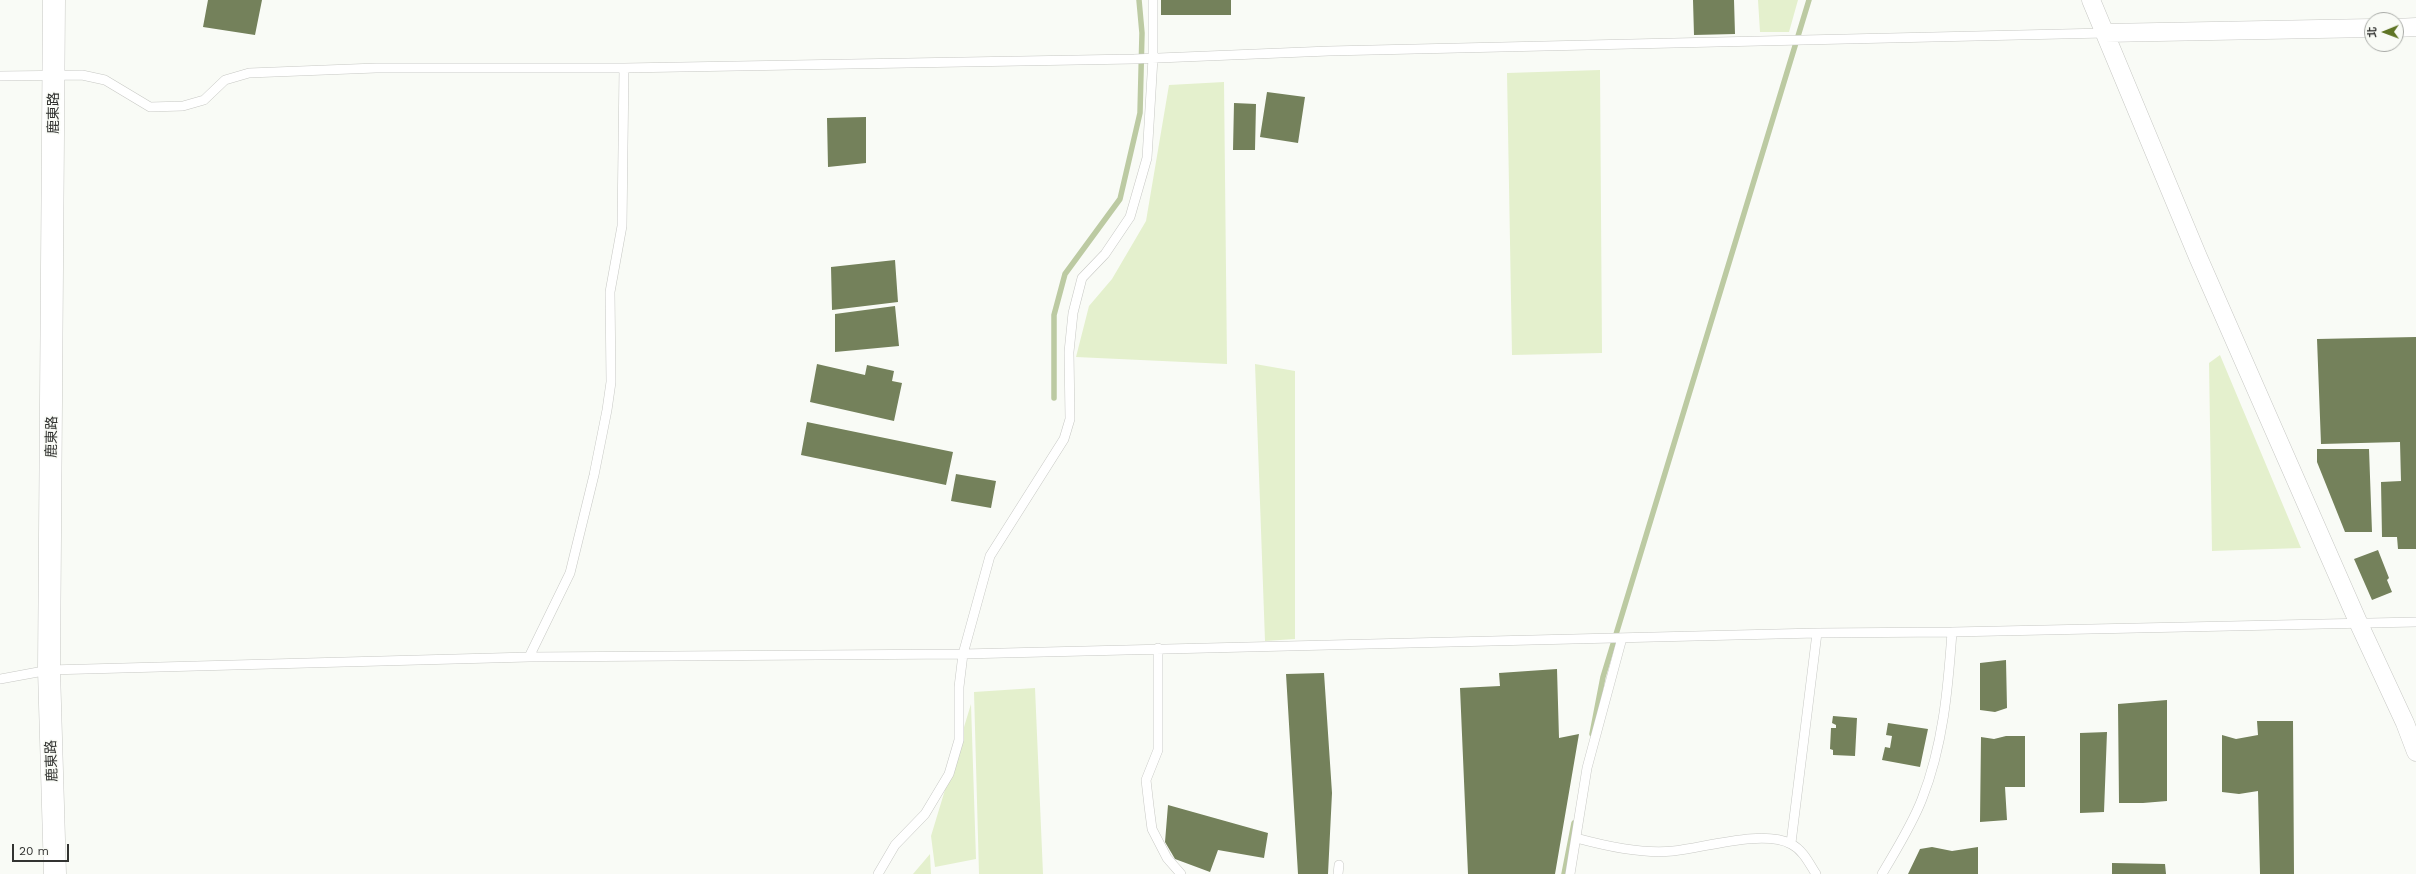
<!DOCTYPE html>
<html>
<head>
<meta charset="utf-8">
<style>
	body { margin:0 }
	#map { position:relative; width:2416px; height:874px; overflow:hidden; background:#f9fbf6; font-family:"Work Sans","Noto Sans TC",sans-serif }
	canvas { display:block }
	.north { position:absolute; left:2364px; top:12px; width:40px; height:40px; box-sizing:border-box; background:#f9fbf6; border:1px solid #a9aba7; border-radius:50%; rotate:269deg; font-size:11px; font-weight:700; line-height:16px; text-align:center; color:#323331 }
	.north::after { content:''; display:block; margin:auto; width:14px; height:18px; background:#5f7525; clip-path:polygon(50% 0,100% 100%,50% 72%,0 100%) }
	.scale { position:absolute; left:12px; top:844px; width:57px; height:18px; box-sizing:border-box; border:2px solid #323331; border-top:0; padding-left:5px; font-size:12px; line-height:14px; white-space:nowrap; color:#323331; -webkit-text-stroke:3px #f9fbf6; paint-order:stroke }
</style>
</head>
<body>
<div id="map">
<canvas width="2416" height="874"></canvas>
<div class="north">北</div>
<div class="scale">20 m</div>
</div>
<script>
const c = document.querySelector('canvas').getContext('2d');
c.lineJoin = 'round';
function fill(path, color) { c.fillStyle = color; c.fill(path, 'evenodd'); }
function stroke(path, color, width, dash) { c.strokeStyle = color; c.lineWidth = width; c.lineCap = dash ? 'butt' : 'round'; c.setLineDash(dash || []); c.stroke(path); }
function label(font, color, halo, rows, align = 'center') {
  c.font = font + ' "Work Sans","Noto Sans TC",sans-serif'; c.lineWidth = 3; c.setLineDash([]); c.textBaseline = 'middle'; c.strokeStyle = halo; c.fillStyle = color; for (const [text, x, y, turn = 0] of rows) {
    c.save(); c.translate(x, y); c.rotate((+turn || 0) * Math.PI / 180); c.textAlign = isNaN(turn) ? turn : align; if (halo) c.strokeText(text, 0, 0); c.fillText(text, 0, 0); c.restore();
  }
}
fill(new Path2D(`
	M1758 0H1798L1789 32H1760Z
	M1600 70 1602 353 1512 355 1507 73Z
	M1224 82 1227 364 1076 357 1089 306 1112 279 1146 221 1169 85Z
	M2220 355 2301 548 2212 551 2209 363Z
	M1255 364 1295 371V639L1265 641Z
	M1035 688 1043 874H979L974 692Z
	M971 704 976 859 935 867 931 836Z
	M930 854 931 874H913Z`), '#e4f0cd');
stroke(new Path2D(`
	M1054 398V315L1065 274 1120 199 1140 113 1142 33 1139 0
	M1592 734 1603 677 1809 0
	M1564 874 1574 823`), '#bccaa2', 5.5);
fill(new Path2D(`
	M208 0H262L255 35 203 27Z
	M1161 0H1231V15H1161Z
	M1693 0H1734L1735 34 1694 35Z
	M1267 92 1305 97 1298 143 1260 137Z
	M1234 103 1256 104 1255 150H1233Z
	M866 117V163L828 167 827 118Z
	M895 260 898 302 832 310 831 267Z
	M895 306 899 346 835 352V314Z
	M2416 337V549H2398L2397 537H2382L2381 482 2401 481 2400 442 2321 444 2317 339Z
	M817 364 865 375 867 365 894 371 892 381 902 383 894 421 810 402Z
	M807 422 953 452 946 485 801 455Z
	M2317 449H2369L2372 532H2345L2317 462Z
	M956 474 996 481 991 508 951 501Z
	M2378 550 2389 578 2387 580 2392 592 2372 600 2354 559Z
	M2006 660 2007 708 1995 712 1980 710V663Z
	M1557 669 1559 738 1579 734 1555 874H1468L1460 688 1500 686 1499 673Z
	M1324 673 1332 793 1328 874H1298L1286 674Z
	M2167 700V801L2143 803H2119L2118 704Z
	M1833 716 1857 718 1855 756 1833 755V750L1830 749 1831 728H1836V725L1832 723Z
	M2257 721H2293L2294 874H2260L2258 791 2239 794 2222 792V735L2236 739 2258 735Z
	M1888 723 1928 729 1920 767 1882 760 1885 747 1890 748 1892 736 1886 735Z
	M2107 732 2104 812 2080 813V733Z
	M2006 736H2025V787H2005L2007 820 1980 822 1981 737 1994 739Z
	M1168 805 1268 833 1264 858 1218 850 1210 872 1175 859 1165 842Z
	M1932 847 1952 851 1978 847V874H1908L1920 849Z
	M2112 863 2165 864 2166 874H2112Z`), '#74815b');
const service = new Path2D(`
	M0 76 82 75 105 80 150 107 183 106 204 100 225 80 249 73 376 68H624L1134 59 1329 51 2105 33
	M1158 648V750L1146 780 1149 806 1152 829 1167 858 1181 874
	M529 657 570 573 594 475 607 410 611 382 610 292 622 226 624 68
	M0 679 49 670 529 657 963 654 1817 633 1952 632 2416 622
	M1576 838C1606 846 1641 854 1673 851 1704 848 1763 829 1791 844 1803 850 1809 863 1816 874
	M1791 843 1817 633
	M878 874 895 845 925 814 949 774 959 740V687L963 654 990 556 1064 439 1070 419 1069 352 1073 313 1082 278 1105 254 1130 217 1147 158 1153 58V0
	M1338 874 1339 865
	M1570 874 1587 768 1622 638
	M1882 874C1896 850 1912 825 1922 799 1943 746 1948 689 1952 632`);
const minor = new Path2D(`
	M2091 0 2198 257 2359 624 2405 723 2416 752
	M2396 28 2416 27
	M2105 33 2372 28`);
const tertiary = new Path2D(`
	M54 0 49 670 55 874`);
stroke(service, '#c7c8c4', 10);
stroke(minor, '#c7c8c4', 19);
stroke(tertiary, '#c7c8c4', 23);
stroke(service, '#fff', 9);
stroke(minor, '#fff', 18);
stroke(tertiary, '#fff', 22);
label('14px', '#323331', '#f9fbf6', [
	["鹿東路",54,113,-90],
	["鹿東路",52,437,-89],
	["鹿東路",52,761,-92]
]);
</script>
</body>
</html>
